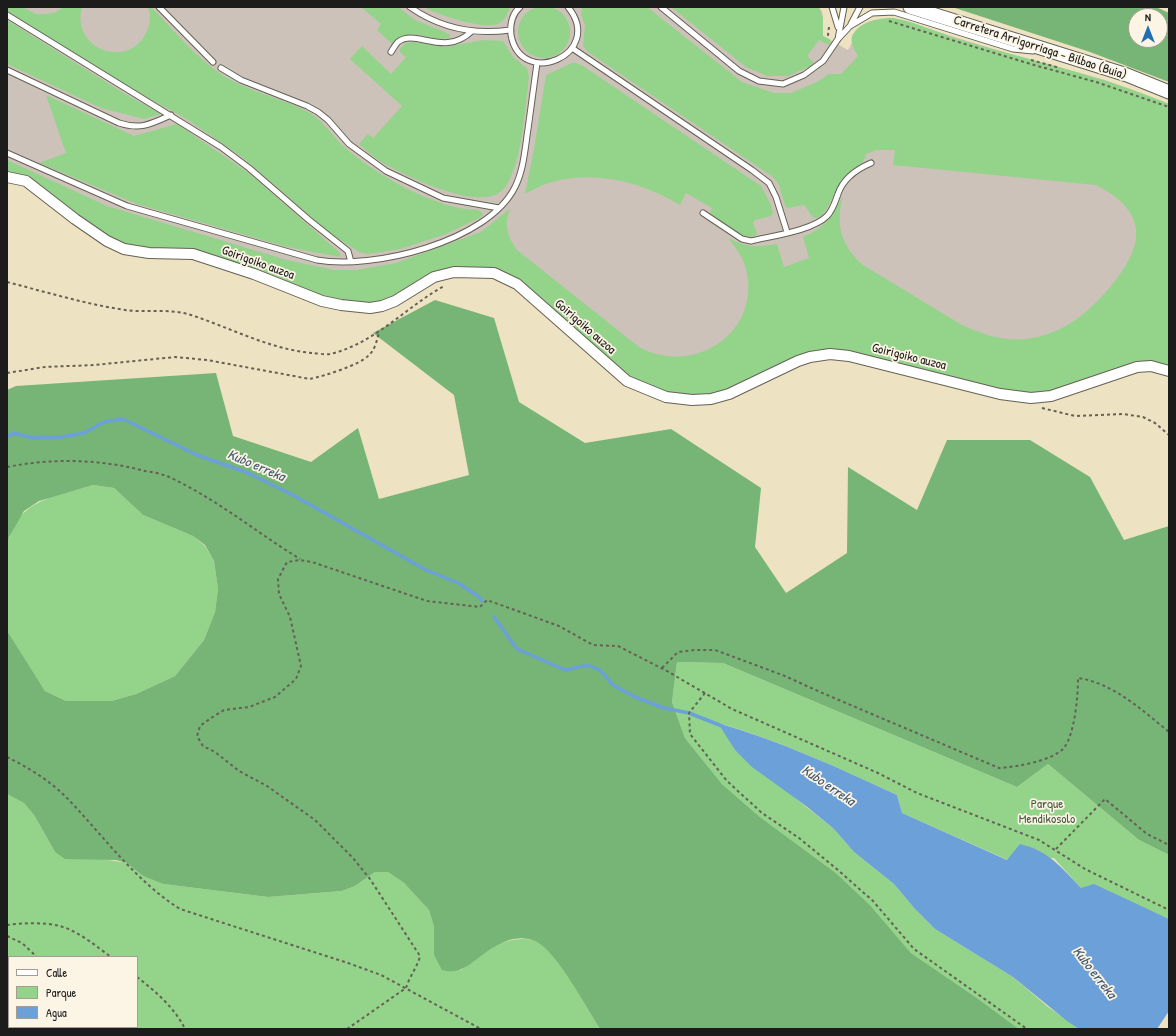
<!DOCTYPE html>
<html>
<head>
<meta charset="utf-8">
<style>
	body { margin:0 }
	#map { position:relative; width:1176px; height:1036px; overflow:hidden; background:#ede2c1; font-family:"Patrick Hand",sans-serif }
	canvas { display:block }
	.frame { position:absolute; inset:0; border:8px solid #1c1c1c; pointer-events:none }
	.legend { position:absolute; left:8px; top:956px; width:130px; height:72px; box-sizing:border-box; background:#fcf5e5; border:1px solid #a29e95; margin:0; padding:5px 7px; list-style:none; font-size:12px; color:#1c1c1c }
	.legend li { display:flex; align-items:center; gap:8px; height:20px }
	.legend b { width:20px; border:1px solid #a29e95 }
	.north { position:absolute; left:1128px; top:8px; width:40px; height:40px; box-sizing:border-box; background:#fcf5e5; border:1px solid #a29e95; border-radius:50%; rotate:0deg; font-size:11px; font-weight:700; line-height:16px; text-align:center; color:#1c1c1c }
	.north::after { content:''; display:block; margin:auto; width:14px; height:18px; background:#1f6fb2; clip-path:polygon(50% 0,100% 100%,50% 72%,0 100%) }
</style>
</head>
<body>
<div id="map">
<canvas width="1176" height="1036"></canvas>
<div class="frame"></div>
<ul class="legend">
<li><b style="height:5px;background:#fff"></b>Calle</li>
<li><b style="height:11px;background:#93d38a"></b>Parque</li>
<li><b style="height:11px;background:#6ba0d8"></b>Agua</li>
</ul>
<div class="north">N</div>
</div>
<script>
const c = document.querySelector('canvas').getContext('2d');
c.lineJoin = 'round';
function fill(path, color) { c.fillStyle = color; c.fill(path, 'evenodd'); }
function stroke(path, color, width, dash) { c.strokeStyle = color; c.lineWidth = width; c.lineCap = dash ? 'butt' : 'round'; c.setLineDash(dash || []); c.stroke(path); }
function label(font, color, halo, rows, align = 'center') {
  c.font = font + ' "Patrick Hand",sans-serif'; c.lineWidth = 3.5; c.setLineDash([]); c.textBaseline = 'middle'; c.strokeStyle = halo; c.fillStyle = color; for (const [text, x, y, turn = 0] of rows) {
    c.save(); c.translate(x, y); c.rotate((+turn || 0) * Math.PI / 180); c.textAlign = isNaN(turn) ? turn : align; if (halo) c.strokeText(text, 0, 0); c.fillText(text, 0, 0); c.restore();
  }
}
fill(new Path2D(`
	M7 7H818L822 11 823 18V36L848 50 852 43V36L859 28 870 21 893 18 1019 57 1105 80 1169 104V371L830 354 711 399 517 284 494 273 454 272 395 301 26 181 7 177Z`), '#cdc2b9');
fill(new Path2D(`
	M518 32a26 26 0 1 1 52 0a26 26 0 1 1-52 0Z
	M7 7H22L36 14H45L54 13 64 7H82C70 50 130 71 147 31 150 24 151 15 148 7H151C175 31 199 62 229 79 254 93 284 99 310 113 322 120 332 135 342 145 374 174 436 210 479 210L483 214 481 217 446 234 400 249 368 254 359 252 331 234 242 157 185 118 152 100 7 13Z
	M361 7H398L415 20 447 33 450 35V38C423 43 418 23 392 44L377 30 381 24Z
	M424 7H510C508 12 505 20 500 23 486 31 437 15 424 7Z
	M582 7H647L742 82 774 93H791L819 81 828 74H841L858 56C855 51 850 43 852 37 857 22 879 18 891 18 904 18 943 34 958 39 1028 60 1101 75 1169 104V371L1151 366 1035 398 830 354 711 399 641 389 517 284 494 273 454 272 382 306 341 305 193 254 124 249 26 181 7 177V160L107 206 287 260 334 270H356L396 263 481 232 511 208C503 223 507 236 517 250L639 347C693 377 762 333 746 269 743 257 736 248 728 238 747 248 756 247 777 244L784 267 809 258 803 237C825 228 832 216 843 196 835 224 841 246 863 265L962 325C984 335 1007 343 1032 338 1066 332 1089 312 1111 286 1145 245 1149 212 1096 185L893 165 895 150H876L866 154C864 167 848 170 841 181 836 189 827 214 819 217 811 221 809 209 804 205L788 208 785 206 779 185 773 177 588 52 583 46 585 25 581 15Z
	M671 7H819L823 18V36L831 40 829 45 819 40 807 56 815 64 788 76H767L746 67Z
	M7 20 125 94 161 114 144 119 101 108 7 64Z
	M484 40 503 41 514 58 527 68 529 76C525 108 523 159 506 186 486 217 407 176 383 163 374 158 366 150 359 144L368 134 373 138 402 106 350 59 362 46 391 74 406 57 400 52V49L405 43 413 42 445 47Z
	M572 63H576L583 66 761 186 771 205 773 213 771 216 755 220 753 223 757 233 755 236C740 241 722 221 710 213L712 208 686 193 680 205C634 177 572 165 525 194L534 149 546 75Z
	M46 95 134 136 177 124 250 174 340 253V257L287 247 137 204 39 163 66 153Z
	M93 485 114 488 143 515 193 536 205 546 214 561 218 589 215 612 204 640 175 676 136 694 111 701H66L45 691 9 636 7 631V549C14 500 53 497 93 485Z
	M677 662 723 663 1017 787 1048 764 1139 840 1169 855V919L1113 894 1081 888 1054 858 1008 860 902 813 897 795C839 768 780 741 719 723L735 750 834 829 854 852 894 884 915 909 935 929 1013 977 1047 1006 1079 1029H1019L977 998 911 953 870 905 836 873 760 817 722 784 685 738 672 702Z
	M7 794 24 803 34 815 55 852 128 863 143 876 163 884 268 897 342 891 355 886 375 872H388L404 883 429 910 434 927V955L461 970C475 960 490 945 508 941 516 939 526 938 535 941 555 948 588 1010 600 1029H7ZM9 957H137V1027H9Z`), '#93d38a');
fill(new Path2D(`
	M952 7H1156L1169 13V82L1090 52ZM1136 16H1160V40H1136Z
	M435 300 494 318 519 402 585 443 671 429 761 488 755 547 786 593 847 553 848 467 917 510 947 440H1030L1090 477 1124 540 1169 526V855L1139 840 1048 764 1017 787 723 663 677 662 672 702 685 738 722 784 760 817 836 873 870 905 911 953 977 998 1019 1029H600C587 1009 556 950 535 941 514 932 493 946 477 959 465 968 457 974 442 970L434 955V927L429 910 404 883 388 872H375L355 886 342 891 268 897 163 884 143 876 127 863 116 860 65 859 55 852 34 815 24 803 7 794V631L45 691 66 701H111L136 694 175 676 204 640 215 612 218 589 214 561 205 545 193 536 143 515 114 488 93 485 39 501 24 511 9 537 7 549V390L16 386 216 373 233 436 311 462 358 428 379 499 469 475 454 395 373 333Z`), '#76b576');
fill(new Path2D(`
	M718 723C780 741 839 768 897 795L902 813 1007 860 1020 844C1049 851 1061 867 1081 888L1094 884 1169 919V1011L1157 1029H1079L1067 1021 1013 977 935 929 915 909 894 884 854 852 834 829 806 806 752 767 735 750Z`), '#6ba0d8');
stroke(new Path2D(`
	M7 437 13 433 34 438 61 437 84 433 104 422 123 419 197 455 248 473 291 494 426 570 458 583 478 596 482 601
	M494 617 517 649 565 670 588 665 600 670 613 685 635 697 664 708 689 713 722 726`), '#6ba0d8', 3.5);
const service = new Path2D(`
	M159 7 213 62
	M410 7C440 28 474 35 510 30
	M520 7C512 14 510 25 511 35 521 90 606 54 568 7
	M661 7 739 71 759 81 783 84 804 75 823 61 838 39 850 26 872 13 894 12 1013 49 1033 51
	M832 7 838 27
	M7 15 221 147 249 168 309 220 348 251 351 262
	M851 24 860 7
	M838 39 844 7
	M572 48 752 170 769 183 776 197 787 232
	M391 52C393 49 395 45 398 42 416 28 444 58 472 31
	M221 68 241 80 307 106 318 112 328 120 349 144 386 171 443 198 499 208
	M7 70 119 123C141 130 151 124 171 115
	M7 153 127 206 317 260C372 270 488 242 515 187 524 169 525 148 528 129 531 107 534 85 537 63
	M703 213 742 239 751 241C771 236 812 231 827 216 833 210 835 202 838 194 843 179 857 169 871 163`);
const minor = new Path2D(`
	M7 177 26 181 75 219 107 241 124 249 149 253 193 254 254 274 322 301 341 305 370 308 382 306 395 301 434 277 454 272 494 273 517 284 627 381 666 397 692 400 711 399 729 394 798 361 810 357 830 354 849 356 1000 394 1031 398 1051 396 1137 367 1151 366 1169 371`);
const tertiary = new Path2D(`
	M910 7 1127 75 1169 92`);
stroke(service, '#656156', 7);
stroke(minor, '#656156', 12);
stroke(tertiary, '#656156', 15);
stroke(new Path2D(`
	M889 21 1034 65 1096 82 1169 107
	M829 27 828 35 830 36
	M1031 60 1060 68
	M7 282C46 292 85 304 125 310 146 313 170 308 191 315 231 328 269 349 312 353 317 353 325 355 330 354 374 344 406 307 444 286
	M7 373 45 367 94 365 175 357 207 360 310 379C324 376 360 365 369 355 375 350 377 340 379 332
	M1042 408 1075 416 1123 414 1143 417 1155 423 1169 435
	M7 467C52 458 100 459 145 471 153 472 162 474 169 477 215 498 256 532 300 559
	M662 668 678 652 695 650H715L785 676 820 692 999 768C1016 767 1052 761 1064 748 1075 733 1078 696 1078 678 1113 683 1142 710 1169 732
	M705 693 689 713 690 734 727 781 762 813 799 838 838 870 873 901 914 949 1027 1029
	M7 757C27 767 49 780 65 796 103 835 134 880 180 909L348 963 381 975 481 1029
	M1056 849 1105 799 1147 834 1169 845
	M7 925C23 923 44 922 60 926 78 931 96 946 111 957
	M7 936 22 943 37 957
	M137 977C155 991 175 1008 185 1029
	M99 1027 101 1029
	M347 1029 406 988C409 977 418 966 420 956L370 879 353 858 315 820 267 786 239 771 215 752 203 746 197 736 200 726 211 718 224 710 249 707 275 697 296 679 301 666 290 617 279 594 278 579 287 562 300 560 312 562 427 601 480 607 487 600 559 626 593 645 618 646 667 671 732 709 878 773 917 793 1039 840 1085 869 1169 910`), '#656156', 2, [3, 3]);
stroke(service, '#fff', 5);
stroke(minor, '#fff', 10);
stroke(tertiary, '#fff', 13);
label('13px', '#1c1c1c', '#fcf5e5', [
	["Carretera Arrigorriaga - Bilbao (Buia)",1040,48,18],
	["Goirigoiko auzoa",258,263,20],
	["Goirigoiko auzoa",585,327,41],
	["Goirigoiko auzoa",909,357,14]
]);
label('13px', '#465c42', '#fcf5e5', [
	["Parque",1047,805],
	["Mendikosolo",1047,820]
]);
label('italic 14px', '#405771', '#fcf5e5', [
	["Kubo erreka",256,466,23],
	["Kubo erreka",828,786,34],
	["Kubo erreka",1094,973,52]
]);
</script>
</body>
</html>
